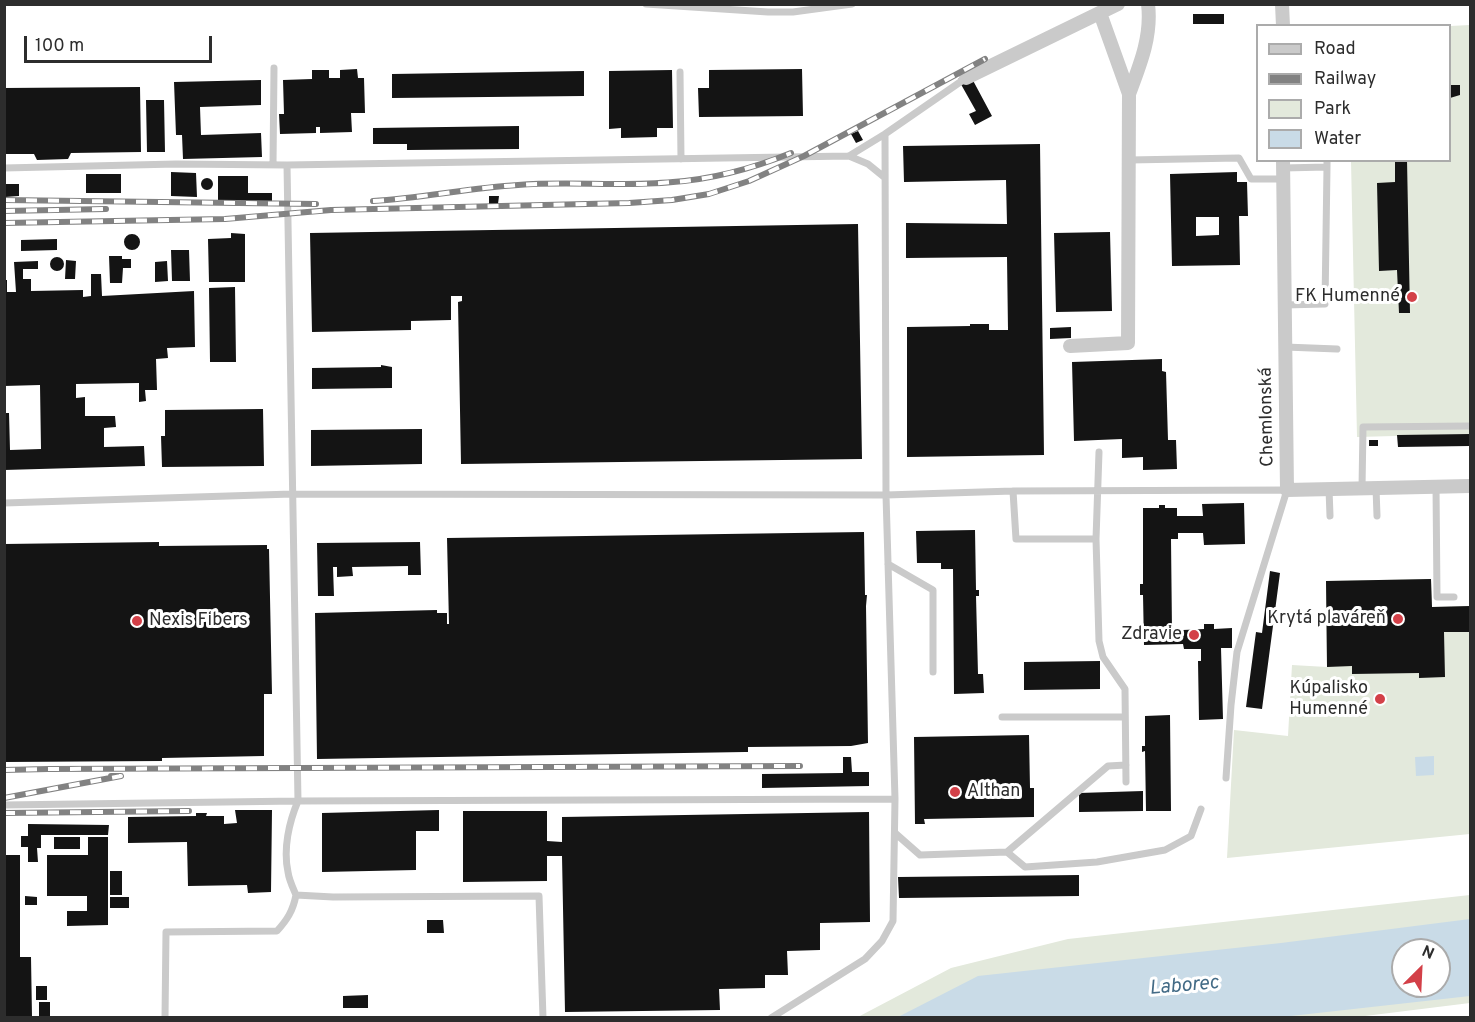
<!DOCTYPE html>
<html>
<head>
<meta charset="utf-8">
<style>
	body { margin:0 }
	#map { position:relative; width:1475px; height:1022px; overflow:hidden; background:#fff; font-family:Overpass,sans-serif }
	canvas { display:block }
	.frame { position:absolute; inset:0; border:6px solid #2d2d2d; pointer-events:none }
	.legend { position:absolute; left:1256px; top:24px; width:195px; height:138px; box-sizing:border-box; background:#fff; border:2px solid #ababab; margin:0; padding:8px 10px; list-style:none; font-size:18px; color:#2d2d2d }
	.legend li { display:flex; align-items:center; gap:12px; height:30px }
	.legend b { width:30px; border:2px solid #ababab }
	.north { position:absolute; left:1391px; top:938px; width:60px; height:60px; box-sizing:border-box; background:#fff; border:2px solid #ababab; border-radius:50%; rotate:24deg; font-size:16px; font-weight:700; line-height:24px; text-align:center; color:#2d2d2d }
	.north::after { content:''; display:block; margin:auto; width:21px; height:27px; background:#d34048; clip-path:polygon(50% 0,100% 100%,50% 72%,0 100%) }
	.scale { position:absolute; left:24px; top:36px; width:188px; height:27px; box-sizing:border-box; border:3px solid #2d2d2d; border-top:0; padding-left:8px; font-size:18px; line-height:21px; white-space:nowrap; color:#2d2d2d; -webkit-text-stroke:4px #fff; paint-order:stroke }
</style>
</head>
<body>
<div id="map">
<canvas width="1475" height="1022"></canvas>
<div class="frame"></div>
<ul class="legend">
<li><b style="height:8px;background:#cacaca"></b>Road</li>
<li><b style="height:8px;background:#828282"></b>Railway</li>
<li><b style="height:16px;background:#e3e9dc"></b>Park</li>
<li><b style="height:16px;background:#c9dbe7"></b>Water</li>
</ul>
<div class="north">N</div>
<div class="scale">100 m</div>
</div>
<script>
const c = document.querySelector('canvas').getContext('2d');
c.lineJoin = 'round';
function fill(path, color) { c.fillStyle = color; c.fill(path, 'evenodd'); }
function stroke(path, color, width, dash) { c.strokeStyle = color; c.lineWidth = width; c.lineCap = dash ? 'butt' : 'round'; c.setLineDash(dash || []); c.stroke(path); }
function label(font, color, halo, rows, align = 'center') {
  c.font = font + ' Overpass,sans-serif'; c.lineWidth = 6; c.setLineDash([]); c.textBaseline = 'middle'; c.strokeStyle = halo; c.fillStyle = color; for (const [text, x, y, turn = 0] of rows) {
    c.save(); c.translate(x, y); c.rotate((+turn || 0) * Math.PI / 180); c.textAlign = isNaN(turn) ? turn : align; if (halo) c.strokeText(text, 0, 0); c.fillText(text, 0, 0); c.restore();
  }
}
fill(new Path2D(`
	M1470 25V434L1357 437 1351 161 1450 160V26Z
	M1431 579 1432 607 1470 606V834L1227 858 1234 730 1288 736 1292 665 1327 667 1326 581Z
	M1470 895V1003L1349 1018H856L951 968 1068 939ZM1403 950H1439V986H1403Z`), '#e3e9dc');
fill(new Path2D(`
	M1434 756V775L1416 776 1415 757Z
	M1470 919V996L1273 1018 898 1017 978 976 1281 943ZM1403 950H1439V986H1403Z`), '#c9dbe7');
fill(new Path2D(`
	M1193 14H1224V24H1193Z
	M357 69 358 78H364L365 113H351L352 132 320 133V127H316V133L280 134 279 114H284L283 80 312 79V70H329V78H340V70Z
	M802 69 803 116 699 117 698 88H709V70Z
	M672 70 673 128H657V137L621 138V128L609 129V71Z
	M584 71V96L392 98V74Z
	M969 73 992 116 975 125 969 114 976 111 958 79Z
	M261 80V105L200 107 201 135 261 133 262 157 183 159 182 135H176L174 82Z
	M1450 85H1460V95L1450 98Z
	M140 87 141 152 71 153 68 159 37 160 34 154H4V88Z
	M146 100H164L165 152H147Z
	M519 126V149L407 150V144H373V128Z
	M858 131 863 140 856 143 851 134Z
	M1040 144 1044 455 907 457V327L970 326V324H989V330H1008L1007 257 906 258V223L1007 224 1006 180 904 182 903 146Z
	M1395 160H1407L1410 313H1399L1397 270 1379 271 1377 183 1395 182Z
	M171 172 196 173 197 197 171 196Z
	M1237 172V182H1247L1248 216H1239L1240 265 1172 266 1170 174ZM1196 217H1219V235L1196 236Z
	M86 174H121V193H86Z
	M218 176H248V193H272V205H218Z
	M201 184a6 6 0 1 1 12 0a6 6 0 1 1-12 0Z
	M5 184H19V196L5 197Z
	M489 196H499L498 204H489Z
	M858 224 862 459 461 464 458 302 462 301V296H451V320L411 321V330L312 332 310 233Z
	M1110 232 1112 311 1056 312 1054 233Z
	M231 233 245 234V282H209L208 239 231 238Z
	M124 242a8 8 0 1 1 16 0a8 8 0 1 1-16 0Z
	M57 239V250L21 251V240Z
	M171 250H189L190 281H172Z
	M109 256H122V259H131V268H123L122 283H110Z
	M50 264a7 7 0 1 1 14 0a7 7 0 1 1-14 0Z
	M66 260 76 261 75 279H65Z
	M38 261V269H23V279H31V291L83 290V297L91 296V274H101L102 296 194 291 195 347 167 348 168 358 156 359 157 390H145L146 401 139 402V383L76 384V398L85 397V416H115L116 427 104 428V447L144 446 145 466 4 470V413H9L10 450 41 449 40 385 4 386V280H7V292H16L14 262Z
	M167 261 168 281 155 282V262Z
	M235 287 236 362H210L209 288Z
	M1071 327V338L1050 339V328Z
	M1162 359V371L1166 372 1168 440H1176L1177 469 1143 470V457L1122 458V439L1074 441 1072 362Z
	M381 365 392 367V388L312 389V368L381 367Z
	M263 409 264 466 162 467 161 436H165V410Z
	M422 429V464L311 466V430Z
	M1470 434V446L1398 447 1397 435Z
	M1369 440H1378V446H1369Z
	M1244 503 1245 544 1204 545 1203 533H1178V539H1171L1172 632H1183V630L1204 629V624H1214V629L1232 628V648H1221L1223 719 1199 720 1198 661H1201V649H1184L1183 644 1144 645 1143 595H1140V584H1143V508H1159V505H1165V508H1177V516H1203L1202 504Z
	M975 530 976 590H979V596H976L978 674H983L984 693 954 694 953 569H941V563H917L916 531Z
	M864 532 865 595H867L866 606 868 743 851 746 748 747V752H745L317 759 315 613 437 610V613H447V624H449L447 538Z
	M159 542V546L267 545V549H269L272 694H264V756L162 758V761L4 762V544Z
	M420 542 421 575H408V566L352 567 353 576 337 577V567H333L334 596H318L317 543Z
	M1270 571 1280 573 1262 709 1246 707 1256 632 1262 633Z
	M1431 579 1432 607 1470 606V632H1444L1445 677 1419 678V673L1352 674V666L1327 667 1326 581Z
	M1100 661V689L1024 690V662Z
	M1170 715 1171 811H1146L1145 751 1142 752V746H1145V716Z
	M1029 735 1030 788H1034V817L924 819 925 824H915L914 737Z
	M843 757H851L852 772H869V786L762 788V774L843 773Z
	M1143 791V811L1079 812V793Z
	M235 810H272L271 892 248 893 247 885 188 886 187 842 128 843V817L196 816V813H207L206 816H224V824L237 823Z
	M439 810V831H416V870L322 872V813Z
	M463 811H547V841L562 842V817L869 812 870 922 820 923V950L787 951 788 975H765V988L719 989 720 1010 565 1012 562 856H547V881L463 882Z
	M28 824 109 825 108 835H41V848H37L38 862H28V847H21V836H28Z
	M54 837H80V849H54Z
	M88 837H108V925L67 926V911H87V896H47V855H88Z
	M5 855H20V957H31L32 1017H5Z
	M110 871H122V895H110Z
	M1079 875V896L899 898 898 877Z
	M25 896 37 897V905H25Z
	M110 897H129V908H110Z
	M427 920H443L444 933H427Z
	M36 986H47V1000H36Z
	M368 995V1008H343V996Z
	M39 1002H50V1017H39Z`), '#141414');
stroke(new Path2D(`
	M646 4 768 12H793L852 4
	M680 72 681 159
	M849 156 868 164 884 177
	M1129 160 1239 158 1251 179H1283
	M273 165 274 68
	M4 168 176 164 287 165
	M1283 168 1327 167V160
	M1284 305 1325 304 1327 167
	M1285 347 1337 349
	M1099 452 1096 539 1099 641 1103 657 1125 689 1126 782
	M1436 486 1437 597H1454
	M1362 488 1363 427 1470 426
	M1376 488 1377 516
	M1329 489 1330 516
	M1013 491 1016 539H1096
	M4 503 292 494 886 495 1013 491 1287 490 1237 652 1231 705 1226 778
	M888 564 933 590V672
	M1002 717H1125
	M4 805 298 801 895 799
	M895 833 920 855 1007 852 1108 766 1126 765
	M1007 852 1025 867 1097 862 1165 850 1191 836 1201 809
	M165 1018 166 932 277 931C287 920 293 911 296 895
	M543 1018 539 896 333 897 296 895C293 888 289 880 288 872 283 849 289 822 298 801L287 165 849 156 885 134 966 78
	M771 1018 865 959 882 941 893 921 895 799 886 495 885 134`), '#cacaca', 7);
stroke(new Path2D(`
	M1282 4 1283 26
	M966 78 1118 4
	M1129 94C1140 65 1152 36 1148 4
	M1283 160 1287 490 1470 486
	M1070 346 1128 343 1129 94 1100 13`), '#cacaca', 14);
const rail = new Path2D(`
	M4 200 316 204
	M373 201C422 198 469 188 518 185 569 181 621 187 673 182 713 179 754 168 791 153
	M4 211 106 209
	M4 223 225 219 331 210 629 203 672 200 709 194 749 181 804 156 985 59
	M4 770 48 769 800 766
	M4 798 121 776H111
	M4 813 189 811`);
stroke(rail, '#828282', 6);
stroke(rail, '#fff', 4, [11]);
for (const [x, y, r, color] of [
	[1412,297,6,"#d34048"],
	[1398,619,6,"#d34048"],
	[137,621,6,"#d34048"],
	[1194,635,6,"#d34048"],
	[1380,699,6,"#d34048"],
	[955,792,6,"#d34048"]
]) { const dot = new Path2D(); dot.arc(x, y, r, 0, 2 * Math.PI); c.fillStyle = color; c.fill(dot); stroke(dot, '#fff', 2); }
label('18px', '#2d2d2d', '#fff', [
	["FK Humenné",1400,297],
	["Krytá plaváreň",1386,619],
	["Nexis Fibers",149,621,"left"],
	["Zdravie",1182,635],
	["Kúpalisko",1368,689],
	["Humenné",1368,710],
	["Althan",967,792,"left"]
], 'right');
label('18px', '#2d2d2d', '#fff', [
	["Chemlonská",1268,417,-91]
]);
label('italic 20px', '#436b86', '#fff', [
	["Laborec",1184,987,-5]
]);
</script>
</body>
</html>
